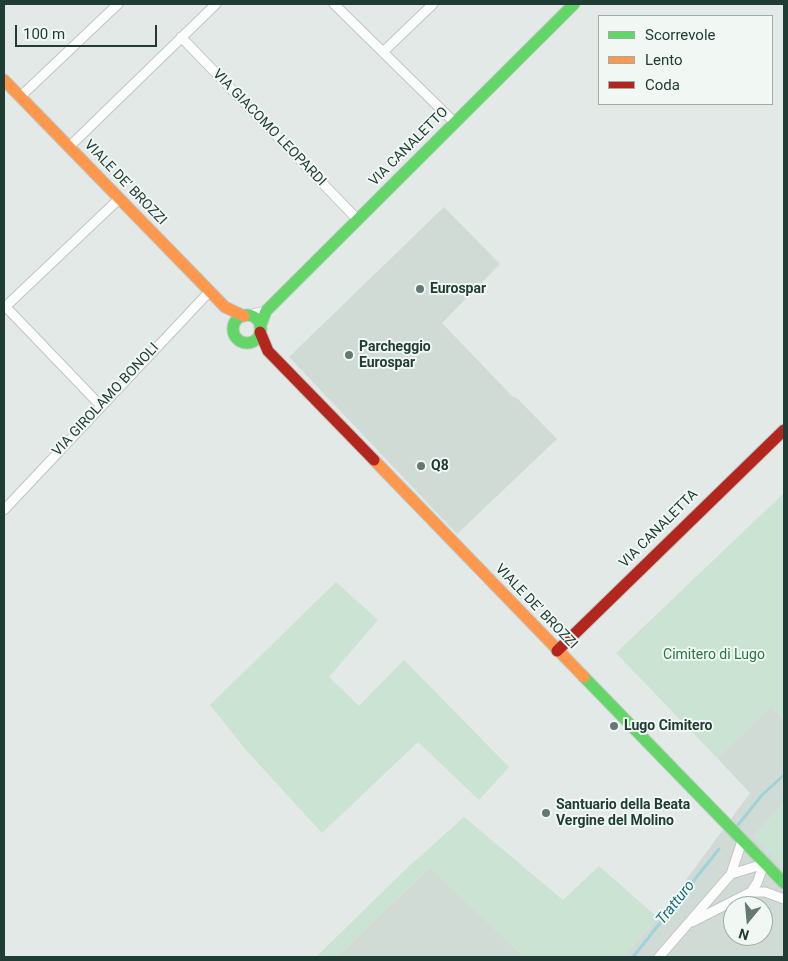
<!DOCTYPE html>
<html>
<head>
<meta charset="utf-8">
<style>
	body { margin:0 }
	#map { position:relative; width:788px; height:961px; overflow:hidden; background:#e3e9e6; font-family:Roboto,sans-serif }
	canvas { display:block }
	.frame { position:absolute; inset:0; border:5px solid #203d35; pointer-events:none }
	.legend { position:absolute; left:598px; top:15px; width:175px; height:90px; box-sizing:border-box; background:#f1f8f4; border:1px solid #9dada8; margin:0; padding:6px 9px; list-style:none; font-size:15px; color:#203d35 }
	.legend li { display:flex; align-items:center; gap:10px; height:25px }
	.legend b { width:25px; border:1px solid #9dada8 }
	.north { position:absolute; left:723px; top:896px; width:50px; height:50px; box-sizing:border-box; background:#f1f8f4; border:1px solid #9dada8; border-radius:50%; rotate:197deg; font-size:14px; font-weight:700; line-height:20px; text-align:center; color:#203d35 }
	.north::after { content:''; display:block; margin:auto; width:18px; height:22px; background:#647973; clip-path:polygon(50% 0,100% 100%,50% 72%,0 100%) }
	.scale { position:absolute; left:15px; top:25px; width:142px; height:22px; box-sizing:border-box; border:2px solid #203d35; border-top:0; padding-left:6px; font-size:15px; line-height:18px; white-space:nowrap; color:#203d35; -webkit-text-stroke:4px #f1f8f4; paint-order:stroke }
</style>
</head>
<body>
<div id="map">
<canvas width="788" height="961"></canvas>
<div class="frame"></div>
<ul class="legend">
<li><b style="height:6px;background:#63d668"></b>Scorrevole</li>
<li><b style="height:6px;background:#ff974d"></b>Lento</li>
<li><b style="height:6px;background:#b3261e"></b>Coda</li>
</ul>
<div class="north">N</div>
<div class="scale">100 m</div>
</div>
<script>
const c = document.querySelector('canvas').getContext('2d');
c.lineJoin = 'round';
function fill(path, color) { c.fillStyle = color; c.fill(path, 'evenodd'); }
function stroke(path, color, width, dash) { c.strokeStyle = color; c.lineWidth = width; c.lineCap = dash ? 'butt' : 'round'; c.setLineDash(dash || []); c.stroke(path); }
function label(font, color, halo, rows, align = 'center') {
  c.font = font + ' Roboto,sans-serif'; c.lineWidth = 4; c.setLineDash([]); c.textBaseline = 'middle'; c.strokeStyle = halo; c.fillStyle = color; for (const [text, x, y, turn = 0] of rows) {
    c.save(); c.translate(x, y); c.rotate((+turn || 0) * Math.PI / 180); c.textAlign = isNaN(turn) ? turn : align; if (halo) c.strokeText(text, 0, 0); c.fillText(text, 0, 0); c.restore();
  }
}
fill(new Path2D(`
	M444 207 500 264 442 323 512 396 517 398 557 439 457 534 289 357Z
	M771 706 784 720V803L754 836 784 868V957H622L658 918 750 793 717 758ZM733 906H763V936H733Z
	M430 867 524 957H337Z`), '#d0dbd6');
fill(new Path2D(`
	M784 493V720L771 706 717 758 616 653Z
	M336 582 378 620 329 677 359 706 404 660 509 767 479 800 418 742 322 833 246 750 210 705Z
	M784 803V868L754 836Z
	M464 817 563 900 599 866 658 918 622 957H524L430 867 337 957H316L406 869Z`), '#cbe3d2');
stroke(new Path2D(`
	M738 825 762 795 784 775
	M633 957 719 849`), '#a1d2d9', 3);
const street = new Path2D(`
	M334 4 454 122
	M181 37 358 220
	M383 52 433 4
	M20 97 118 4
	M69 147 216 4
	M4 305 100 405
	M4 308 119 199
	M248 315 266 311
	M4 510 210 291
	M751 892H765L784 899
	M692 922 751 892 757 883 764 864 731 874
	M659 957 731 874 742 841`);
const fast = new Path2D(`
	M233 329a14 14 0 1 1 28 0a14 14 0 1 1-28 0Z
	M260 327 266 311 574 4
	M584 677 784 883`);
const slow = new Path2D(`
	M4 80 225 307 244 316
	M374 460 584 677`);
const jam = new Path2D(`
	M260 332 268 351 374 460
	M557 651 784 430`);
stroke(street, '#c0c6c3', 11);
stroke(fast, '#bec7c3', 13);
stroke(slow, '#bec7c3', 13);
stroke(jam, '#bec7c3', 13);
stroke(street, '#fbfcfb', 9);
stroke(fast, '#63d668', 11);
stroke(slow, '#ff974d', 11);
stroke(jam, '#b3261e', 11);
for (const [x, y, r, color] of [
	[420,289,5,"#647973"],
	[349,355,5,"#647973"],
	[421,466,5,"#647973"],
	[614,726,5,"#647973"],
	[546,813,5,"#647973"]
]) { const dot = new Path2D(); dot.arc(x, y, r, 0, 2 * Math.PI); c.fillStyle = color; c.fill(dot); stroke(dot, '#f1f8f4', 2); }
label('14px', '#203d35', '#f1f8f4', [
	["VIA GIACOMO LEOPARDI",269,128,46],
	["VIA CANALETTO",409,147,-45],
	["VIALE DE' BROZZI",125,183,46],
	["VIA GIROLAMO BONOLI",106,400,-47],
	["VIA CANALETTA",659,529,-45],
	["VIALE DE' BROZZI",536,607,46]
]);
label('bold 14px', '#203d35', '#f1f8f4', [
	["Eurospar",430,289],
	["Parcheggio",359,347],
	["Eurospar",359,363],
	["Q8",431,466],
	["Lugo Cimitero",624,726],
	["Santuario della Beata",556,805],
	["Vergine del Molino",556,821]
], 'left');
label('14px', '#287646', '#f1f8f4', [
	["Cimitero di Lugo",714,655]
]);
label('italic 15px', '#176b7c', '#f1f8f4', [
	["Tratturo",676,903,-51]
]);
</script>
</body>
</html>
